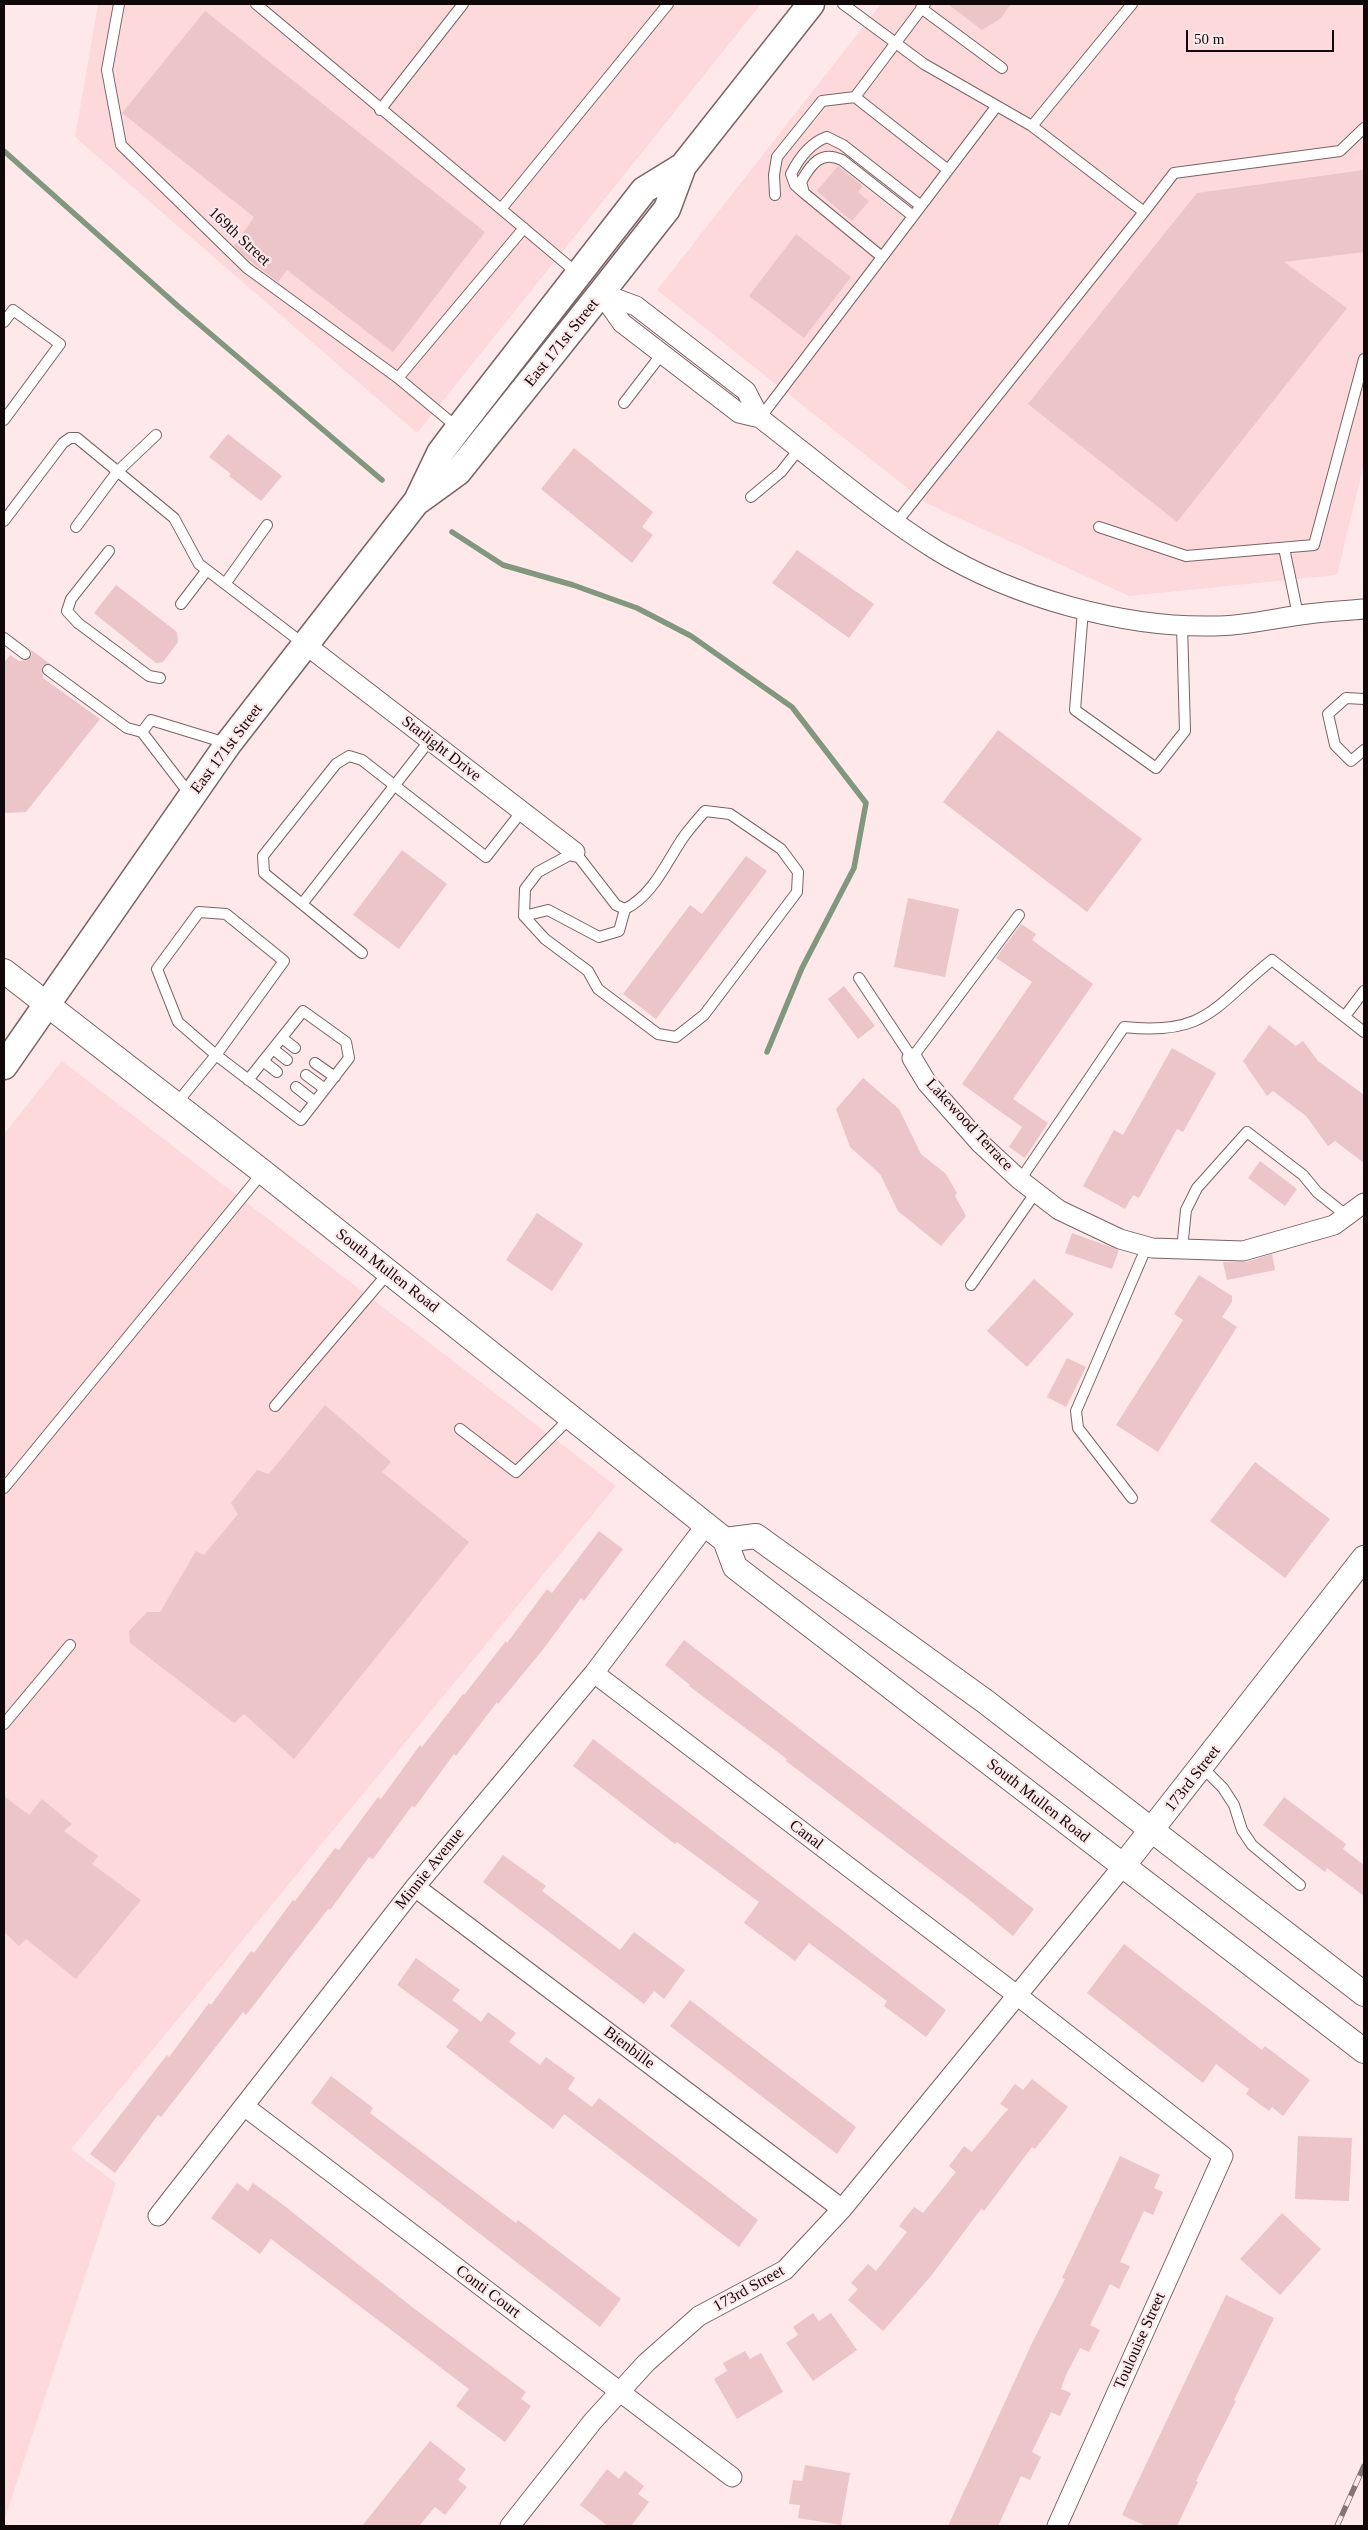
<!DOCTYPE html>
<html>
<head>
<meta charset="utf-8">
<style>
	body { margin:0 }
	#map { position:relative; width:1368px; height:2530px; overflow:hidden; background:#ffe8ea; font-family:"Times New Roman",serif }
	canvas { display:block }
	.frame { position:absolute; inset:0; border:5px solid #110909; pointer-events:none }
	.scale { position:absolute; left:1186px; top:30px; width:148px; height:22px; box-sizing:border-box; border:2px solid #110909; border-top:0; padding-left:6px; font-size:15px; line-height:18px; white-space:nowrap; color:#110909; -webkit-text-stroke:4px #ffe8ea; paint-order:stroke }
</style>
</head>
<body>
<div id="map">
<canvas width="1368" height="2530"></canvas>
<div class="frame"></div>
<div class="scale">50 m</div>
</div>
<script>
const c = document.querySelector('canvas').getContext('2d');
c.lineJoin = 'round';
function fill(path, color) { c.fillStyle = color; c.fill(path, 'evenodd'); }
function stroke(path, color, width, dash) { c.strokeStyle = color; c.lineWidth = width; c.lineCap = dash ? 'butt' : 'round'; c.setLineDash(dash || []); c.stroke(path); }
function label(font, color, halo, rows, align = 'center') {
  c.font = font + ' "Times New Roman",serif'; c.lineWidth = 4.5; c.setLineDash([]); c.textBaseline = 'middle'; c.strokeStyle = halo; c.fillStyle = color; for (const [text, x, y, turn = 0] of rows) {
    c.save(); c.translate(x, y); c.rotate((+turn || 0) * Math.PI / 180); c.textAlign = isNaN(turn) ? turn : align; if (halo) c.strokeText(text, 0, 0); c.fillText(text, 0, 0); c.restore();
  }
}
fill(new Path2D(`
	M98 4H761L417 433 75 137Z
	M881 4H1364V464L1337 575 1129 596 926 503 657 290Z
	M62 1061 616 1486 71 2149 116 2183 4 2521V1134Z`), '#fdd9dc');
stroke(new Path2D(`
	M4 151 179 307 382 480
	M452 532 503 565 573 585 637 608 691 636 792 707 866 803 854 868 802 968 767 1052`), '#82987e', 5.5);
fill(new Path2D(`
	M948 4H1011L1000 19 982 30Z
	M205 11 485 232 393 352 287 270 278 282 244 256 234 246 254 217 122 113Z
	M838 166 863 186 858 192 869 201 852 221 817 191Z
	M1364 170V252L1284 262 1347 308 1177 522 1028 404 1197 193Z
	M796 234 851 277 804 338 749 296Z
	M228 434 282 476 261 501 229 476 231 474 209 457Z
	M574 448 653 512 642 527 653 535 632 563 541 489Z
	M797 550 874 604 849 638 772 583Z
	M116 585 177 632 178 642 163 662 156 663 94 613Z
	M30 649 50 664 42 666 43 678 100 719 26 812 4 813V663L10 655 19 661 28 660 32 655Z
	M998 730 1142 839 1087 912 943 802Z
	M402 850 447 884 399 949 353 915Z
	M746 856 767 871 656 1019 623 994 690 905 702 914Z
	M908 898 959 909 945 977 894 967Z
	M1021 924 1036 934 1032 940 1093 984 1013 1099 1048 1123 1025 1158 1009 1147 1022 1127 962 1084 1032 982 996 958Z
	M844 986 875 1026 858 1039 828 999Z
	M1269 1025 1296 1046 1303 1041 1318 1061 1364 1095V1163L1335 1141 1328 1146 1306 1116 1273 1091 1267 1096 1243 1061Z
	M1172 1048 1216 1073 1183 1132 1177 1129 1139 1198 1133 1195 1125 1209 1083 1186 1114 1130 1123 1135Z
	M863 1078 899 1109 921 1154 946 1174 957 1193 955 1196 966 1216 941 1246 898 1211 880 1174 850 1147 836 1109Z
	M1260 1161 1297 1189 1285 1206 1248 1178Z
	M537 1213 583 1244 552 1291 506 1260Z
	M1072 1233 1119 1250 1112 1269 1065 1253Z
	M1272 1254 1275 1270 1227 1280 1223 1262H1246Z
	M1199 1275 1232 1296V1302L1222 1317 1237 1327 1158 1452 1116 1425 1183 1320 1174 1314Z
	M1034 1279 1074 1314 1027 1367 987 1331Z
	M1067 1358 1086 1367 1066 1407 1047 1397Z
	M325 1405 391 1462 382 1472 469 1542 294 1759 244 1714 234 1723 130 1643 129 1631 147 1612H160L196 1551 204 1555 238 1514 231 1503 257 1470 269 1474Z
	M1255 1462 1330 1519 1285 1578 1210 1521Z
	M599 1531 623 1549 584 1601 581 1598 541 1652 498 1704 497 1702 456 1756 454 1754 415 1807 412 1806 373 1859 369 1857 330 1910 328 1909 246 2015 243 2012 161 2117 158 2115 115 2173 90 2154 167 2055 169 2057 209 2003 211 2005 251 1951 254 1953 293 1900 295 1901 335 1848 339 1850 378 1797 381 1799 420 1745 422 1747 463 1694 464 1695 506 1641 507 1643 547 1589 552 1593Z
	M684 1640 1034 1909 1013 1936 972 1902 786 1761 787 1759 689 1686 690 1685 665 1665Z
	M593 1739 946 2010 926 2037 884 2006 887 2001 809 1943 795 1961 744 1923 759 1902 677 1842 675 1844 573 1766Z
	M4 1796 29 1815 42 1799 72 1824 64 1831 98 1856 92 1864 141 1900 76 1979 26 1939 19 1946 4 1932Z
	M1284 1797 1346 1844 1343 1849 1364 1865V1896L1327 1868 1325 1872 1263 1825Z
	M503 1855 546 1886 542 1891 620 1950 634 1932 685 1970 664 1999 654 1991 644 2004 483 1882Z
	M1124 1944 1262 2050 1265 2046 1310 2080 1283 2116 1272 2107 1269 2111 1246 2094 1249 2089 1216 2064 1203 2083 1087 1993Z
	M416 1958 460 1990 452 2000 481 2022 488 2012 516 2033 509 2042 540 2065 546 2057 575 2078 568 2089 592 2107 599 2098 758 2220 739 2247 564 2114 553 2129 446 2047 459 2030 397 1985Z
	M690 2000 856 2127 837 2154 670 2026Z
	M331 2076 373 2108 370 2113 516 2223 518 2220 621 2299 600 2327 311 2103Z
	M1032 2079 1068 2107 1035 2149 1032 2147 984 2211 981 2209 931 2276 883 2331 848 2300 858 2289 851 2283 868 2264 876 2271 907 2232 899 2226 914 2207 923 2213 956 2172 949 2166 964 2146 972 2152 1008 2109 1000 2104 1015 2084 1023 2090Z
	M1298 2136 1352 2138 1349 2201 1295 2199Z
	M1120 2156 1160 2175 1154 2188 1163 2192 1153 2215 1144 2211 1120 2262 1130 2266 1119 2289 1110 2284 1090 2325 1100 2330 1089 2352 1080 2348 1066 2375 1061 2389 1071 2393 1060 2416 1051 2412 1032 2452 1041 2457 1030 2480 1021 2476 998 2526H948L1033 2341 1065 2279 1062 2278Z
	M237 2183 248 2191 253 2183 282 2204 416 2310 526 2392 521 2399 531 2406 505 2442 456 2406 469 2389 271 2239 260 2254 211 2218Z
	M1282 2213 1321 2249 1280 2295 1240 2259Z
	M1226 2295 1274 2318 1234 2400 1236 2401 1196 2481 1198 2482 1177 2526H1146L1122 2515Z
	M813 2313 819 2321 831 2313 857 2350 813 2381 786 2343 798 2335 793 2327Z
	M745 2351 750 2359 761 2353 783 2392 737 2419 714 2379 727 2371 723 2363Z
	M430 2441 466 2469 458 2480 467 2487 445 2515 435 2507 419 2526H362Z
	M805 2465 850 2473 841 2525 798 2518 800 2505 789 2504 793 2480 802 2481Z
	M607 2469 619 2479 625 2471 644 2486 638 2494 649 2502 631 2526H608L580 2505Z`), '#ebc5c8');
const service = new Path2D(`
	M119 4 107 70 121 145 247 268 398 378 458 428
	M256 4 501 209
	M843 4 924 64 1032 126 1144 212 896 523
	M921 8 1002 68
	M855 97 925 4
	M380 110 463 4
	M1032 126 1132 4
	M804 193 795 185 791 174C799 158 810 143 827 137L843 145 921 206
	M775 195 774 175 777 157 822 101 855 97 948 170
	M1144 212 1174 173 1340 151 1364 128
	M882 257 804 193 801 182C811 164 821 150 842 160L913 216
	M577 273 501 209 668 4
	M4 322 13 310 60 344 4 420
	M398 378 524 228
	M624 403 661 355
	M760 418 996 107
	M751 497 781 472 799 449
	M4 521 63 443 70 438H77L174 518 199 564 305 645
	M76 527 117 472 156 435
	M1099 527 1186 556 1314 545 1364 359
	M1284 548 1298 615
	M109 551 71 599 67 611 78 623 149 676 160 678
	M225 584 267 525
	M181 604 207 570
	M1083 610 1075 710 1156 768 1185 731 1182 625
	M4 638 25 654
	M48 670 127 728 142 732 191 796
	M1364 699 1346 698 1328 714 1335 745 1351 761 1364 750
	M142 732 151 720 226 743
	M430 740 302 904 264 873 263 856 336 764 349 756 362 760 486 857 522 811
	M705 811 730 814 781 849 798 872 797 892 704 1015 676 1037 658 1034 598 989 588 971 545 939 524 916 525 889 538 872 575 852 616 905 625 909C654 895 667 860 685 835 691 827 698 819 705 811Z
	M302 904 362 953
	M524 916 548 910 599 937 619 931 625 909
	M859 978 912 1058 1019 915
	M1345 1016 1364 991
	M282 1038 295 1048
	M273 1049 287 1060
	M263 1061 277 1072
	M315 1063 335 1077
	M306 1075 325 1089
	M296 1087 315 1102
	M176 1104 216 1055 284 961 226 914 199 912 157 969 178 1022 216 1055 301 1120 349 1058 346 1042 303 1011 248 1080
	M1020 1180 1124 1027C1207 1036 1214 1006 1272 960L1364 1032
	M1182 1249 1186 1210 1197 1188 1247 1132 1303 1175 1317 1192 1347 1216
	M971 1285 1036 1192
	M275 1406 389 1272
	M460 1429 516 1472 571 1417
	M4 1488 263 1172
	M1132 1498 1078 1428 1076 1411 1147 1246
	M4 1724 70 1645
	M1202 1767 1223 1788 1234 1805 1242 1830 1252 1845 1300 1885`);
const minor = new Path2D(`
	M601 293 622 323 739 413 760 418C817 462 874 511 936 550 1013 597 1123 628 1214 626 1244 626 1271 619 1300 615 1321 612 1343 611 1364 609
	M601 293 636 306 746 391 760 418
	M306 645 575 852
	M912 1058 927 1083 980 1143 1020 1180 1059 1210 1120 1239 1152 1248 1243 1251 1334 1225 1364 1203
	M594 1673 1018 1996 1223 2156 1057 2526
	M415 1887 842 2209
	M244 2106 732 2477
	M158 2216 415 1887 594 1673 706 1525
	M510 2526 593 2421 646 2363 699 2316 785 2270 842 2209 1123 1866`);
const tertiary = new Path2D(`
	M4 971 263 1172 725 1540 735 1567 1364 2051
	M725 1540 756 1536 986 1702 1364 1994
	M1123 1866 1364 1558`);
const secondary = new Path2D(`
	M418 501 458 472 601 293 667 209 683 166 811 4
	M4 1066 228 744 417 501 440 453 458 429 644 190 683 166`);
stroke(service, '#7a6365', 12);
stroke(minor, '#7a6365', 21);
stroke(tertiary, '#7a6365', 26);
stroke(secondary, '#7a6365', 29);
stroke(service, '#fff', 10);
stroke(minor, '#fff', 19);
stroke(tertiary, '#fff', 24);
stroke(secondary, '#fff', 26);
const rail = new Path2D(`
	M1337 2526 1364 2466`);
stroke(rail, '#847475', 5.5);
stroke(rail, '#ffe8ea', 4, [11]);
label('16px', '#110909', '#ffe8ea', [
	["169th Street",239,237,43],
	["East 171st Street",562,343,-51],
	["East 171st Street",227,749,-53],
	["Starlight Drive",441,749,38],
	["Lakewood Terrace",969,1125,47],
	["South Mullen Road",387,1271,38],
	["173rd Street",1193,1779,-52],
	["South Mullen Road",1038,1801,38],
	["Canal",806,1835,37],
	["Minnie Avenue",430,1869,-51],
	["Bienbille",629,2048,37],
	["173rd Street",749,2289,-29],
	["Conti Court",488,2292,37],
	["Toulouise Street",1140,2341,-66]
]);
</script>
</body>
</html>
